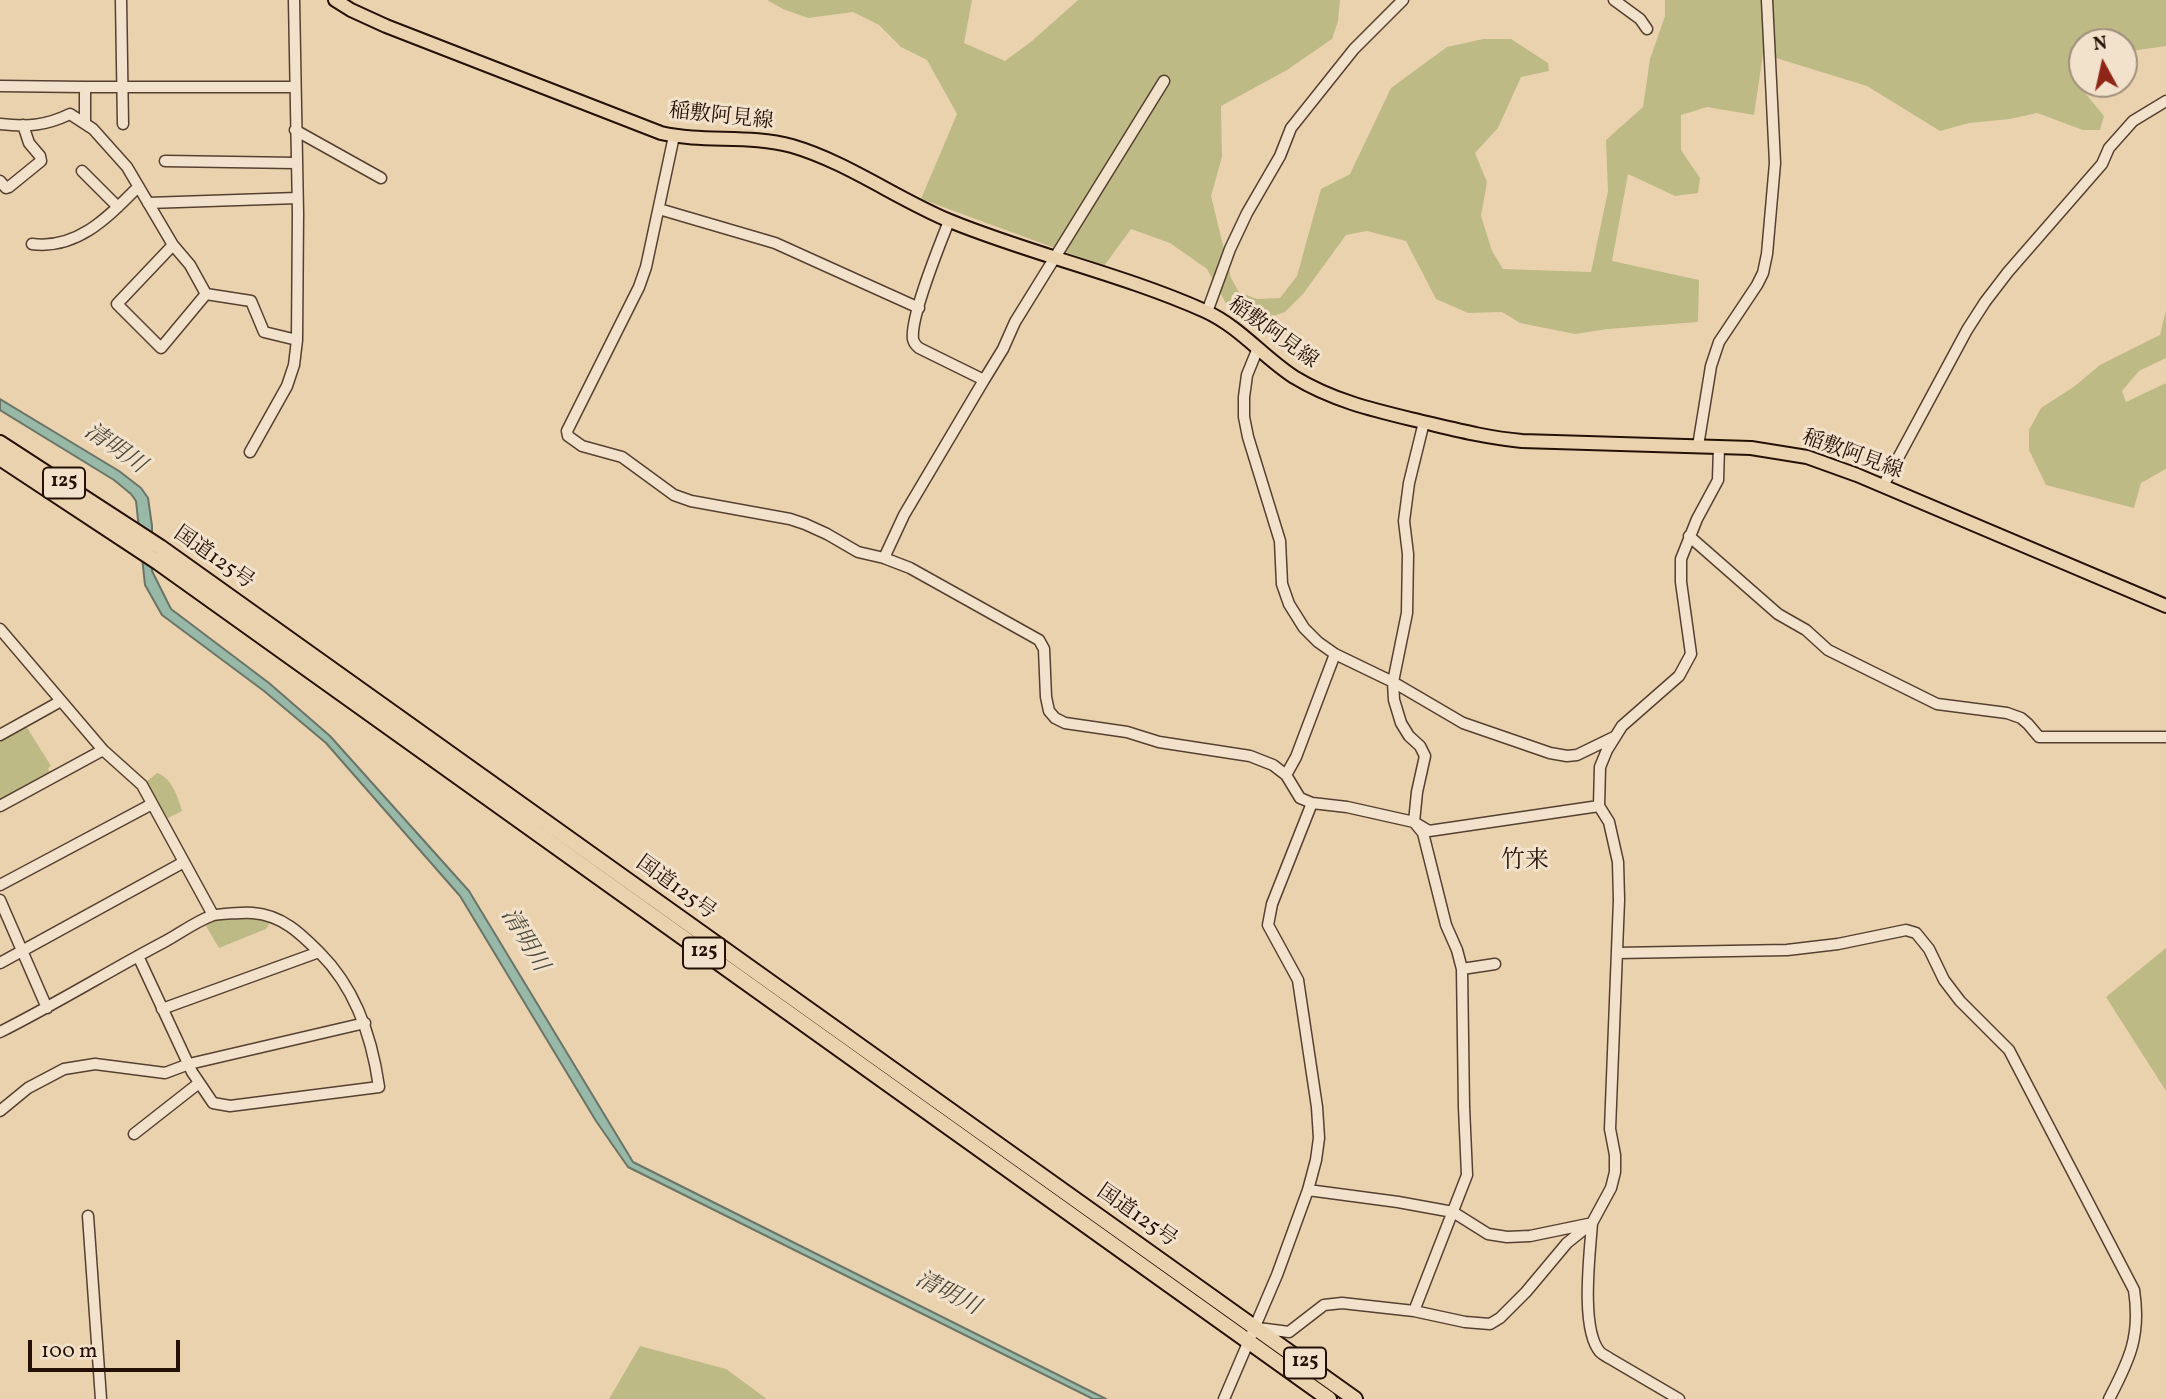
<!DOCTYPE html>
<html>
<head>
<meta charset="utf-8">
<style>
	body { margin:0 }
	#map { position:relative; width:2166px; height:1399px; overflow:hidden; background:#ebd2af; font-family:Vollkorn,serif }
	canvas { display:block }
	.north { position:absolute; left:2068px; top:28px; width:70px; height:70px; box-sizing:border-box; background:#f2e2cb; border:2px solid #a08e7c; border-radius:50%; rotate:352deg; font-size:19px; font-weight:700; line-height:28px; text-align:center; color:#251005 }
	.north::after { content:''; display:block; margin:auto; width:24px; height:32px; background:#8f2418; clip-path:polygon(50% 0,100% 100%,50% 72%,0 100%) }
	.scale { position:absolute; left:28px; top:1340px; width:152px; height:32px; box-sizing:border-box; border:4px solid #251005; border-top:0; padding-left:9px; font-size:21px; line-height:24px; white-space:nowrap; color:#251005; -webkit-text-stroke:5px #f2e2cb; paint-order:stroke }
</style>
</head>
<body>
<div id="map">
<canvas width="2166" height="1399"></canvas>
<div class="north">N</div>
<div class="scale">100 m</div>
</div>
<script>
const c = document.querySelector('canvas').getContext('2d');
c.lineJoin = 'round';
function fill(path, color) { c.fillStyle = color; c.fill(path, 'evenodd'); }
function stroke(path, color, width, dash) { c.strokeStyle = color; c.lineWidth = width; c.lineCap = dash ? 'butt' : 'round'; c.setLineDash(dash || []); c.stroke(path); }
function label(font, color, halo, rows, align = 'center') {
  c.font = font + ' Vollkorn,"Noto Serif JP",serif'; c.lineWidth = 6; c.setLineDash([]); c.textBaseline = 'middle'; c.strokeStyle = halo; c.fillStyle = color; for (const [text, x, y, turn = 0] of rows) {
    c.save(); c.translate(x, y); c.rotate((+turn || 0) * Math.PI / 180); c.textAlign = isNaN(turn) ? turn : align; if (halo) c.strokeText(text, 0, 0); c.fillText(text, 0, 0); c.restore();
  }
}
fill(new Path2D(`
	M767 0H972L964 43 1005 61 1032 41 1078 0H1340L1338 21 1332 39 1287 70 1221 106 1222 157 1211 196 1231 278 1239 292 1257 299 1280 298 1297 276 1321 189 1350 174 1391 88 1447 47 1483 39H1511L1548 63 1549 71 1521 77 1498 128 1475 153 1487 182 1481 216 1492 251 1503 269 1591 272 1608 191 1606 140 1643 107 1650 59 1665 16V0H2166V46L2124 52V42H2082V84H2085L2081 88 2104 116 2100 130H2083L2037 113 2010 119 1969 123 1940 131 1867 86 1763 54 1754 115 1707 107 1681 115V150L1700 178 1698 193 1675 196 1628 174 1612 261 1699 280 1698 322 1608 329 1575 334 1520 323 1502 312 1468 313 1436 299 1406 241 1367 231 1346 235 1303 294 1285 312 1259 321 1228 307 1207 269 1170 243 1131 229 1104 266 921 199 957 114 927 60 901 47 879 25 853 12 808 18 783 9Z
	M2166 310V358L2139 371 2122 391 2126 402 2166 383V469L2141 483 2134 508 2046 485 2029 450V430L2041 408 2075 386 2100 365 2160 335Z
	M26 726 51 766 48 768 50 773 38 783 0 800V739Z
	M157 773C172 778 178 797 182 811L168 818 145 783Z
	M254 916 271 921 266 929 219 948 206 926 214 918Z
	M2166 948V1091L2106 997Z
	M640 1346 726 1369 767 1399H609Z`), '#beba86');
const water = new Path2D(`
	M0 399 119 471 141 488 148 498 152 526V571L171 609 269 683 330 736 469 891 633 1162 1106 1399H1093L628 1167 596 1121 460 896 326 743 264 691 162 615 145 585 136 501 131 494 114 480 0 410Z`);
fill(water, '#98b8a8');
stroke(water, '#6a7567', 2);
const minor = new Path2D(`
	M121 0 123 124
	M1614 0 1640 19 1647 29
	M0 86 85 87
	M0 124C27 127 45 126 70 114L93 129 127 167 173 245 190 265 206 294 251 301 264 332 297 340
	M85 124V87H294
	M295 130 381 178
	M674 136 646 267 639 287 567 431 568 436 582 446 622 457 674 495 691 501 790 519 805 524 827 534 858 552 884 558 910 568 1039 640 1044 649 1046 697 1049 711 1055 718 1065 723 1127 732 1159 742 1250 756 1273 765 1286 775 1300 798 1312 803 1347 807 1414 822 1429 831 1599 806
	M165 161 296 163
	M82 171 118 207
	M0 181 6 188 9 187 41 161 40 156 29 143 23 125
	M148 203 297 198
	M659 209 775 243 919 308
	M32 244C78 250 109 216 138 187
	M173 245 117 304 161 348 206 294
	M1207 312 1230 249 1247 213 1280 156 1291 128 1354 49 1403 0
	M1258 348 1247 375 1244 397V417L1248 437 1280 541 1282 584 1289 604 1304 628 1318 642 1335 654 1393 682 1463 723 1550 753 1567 756 1577 755 1614 737
	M984 380 1003 349 1015 322 1164 81
	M1698 446 1711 366 1719 342 1757 285 1763 273 1767 254 1775 163 1767 0
	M250 452 287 386 294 365 297 340 298 213 294 0
	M1883 486 1967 330 1985 302 2008 272 2102 164 2109 148 2133 121 2166 101
	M1689 536 1778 614 1806 630 1828 650 1937 704 2007 713 2021 718 2028 724 2039 737H2166
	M884 558 904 515 984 380 919 348C915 344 914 344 913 339 910 317 940 244 949 221
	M0 629 103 750 142 785 213 915
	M0 735 61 701
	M1286 775 1296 757 1335 654
	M0 806 103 750
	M0 885 152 804
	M0 900 47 1008
	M1617 953 1787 950 1838 944 1906 930 1916 933 1929 949 1944 980 1960 1001 2009 1050 2134 1290C2141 1335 2130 1359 2109 1399
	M0 963 184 862
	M1462 969 1495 964
	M162 1009 319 952
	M0 1032C56 1004 109 971 164 942 179 934 195 922 211 916 215 914 247 912 253 913 282 915 301 934 320 953 356 989 372 1037 379 1087L230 1106 213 1103 192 1072 138 956
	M0 1111 28 1088 64 1069 95 1064 165 1073 189 1064 365 1023
	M134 1134 199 1083
	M1308 1190 1398 1202 1453 1212 1488 1234 1507 1237 1530 1236 1588 1224
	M88 1216 101 1399
	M1592 1223C1590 1253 1580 1329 1600 1352 1603 1355 1606 1356 1609 1358L1679 1399
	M1414 1311 1467 1175 1464 1107 1462 969 1457 950 1446 925 1423 833 1414 822 1417 792 1425 756 1420 746 1409 736 1401 723 1394 700 1393 682 1407 613 1408 554 1404 521 1409 483 1424 422
	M1258 1328 1289 1332 1324 1305 1342 1303 1414 1311 1465 1322 1490 1324 1500 1318 1526 1292 1567 1243 1592 1223 1611 1188 1615 1172V1155L1610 1129 1619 900 1618 862 1609 822 1599 806 1600 767 1607 750 1622 726 1679 676 1691 654 1681 582V559L1697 519 1718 480 1719 447
	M1224 1399 1277 1275 1308 1190 1316 1160 1319 1138 1317 1107 1298 980 1268 925 1272 904 1312 803`);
const major = new Path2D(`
	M335 0 351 10 386 26 661 133C704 143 749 134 792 146 847 162 897 199 950 221 1033 255 1122 274 1205 311 1240 327 1263 357 1294 377 1335 402 1378 411 1423 422 1457 430 1488 438 1522 441L1751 448 1807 457 1857 475 2166 606`);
const highway = new Path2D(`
	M0 443 160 547 1355 1399
	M0 458 159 563 1329 1399`);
stroke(minor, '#564030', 13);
stroke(major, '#251005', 16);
stroke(highway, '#251005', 18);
stroke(minor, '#f2e2cb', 10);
stroke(major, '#ebd2af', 12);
stroke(highway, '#ebd2af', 14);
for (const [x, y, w] of [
	[64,483,42],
	[704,953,42],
	[1305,1363,42]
]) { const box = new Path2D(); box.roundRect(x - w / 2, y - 15.5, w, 31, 5); c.fillStyle = '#f2e2cb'; c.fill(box); stroke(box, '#251005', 2); }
label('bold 19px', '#251005', null, [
	["125",64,483],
	["125",704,953],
	["125",1305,1363]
]);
label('21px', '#251005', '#f2e2cb', [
	["稲敷阿見線",721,118,6],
	["稲敷阿見線",1272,334,36],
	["稲敷阿見線",1852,456,20],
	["国道125号",213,559,35],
	["国道125号",675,889,36],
	["国道125号",1136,1217,35]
]);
label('italic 23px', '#4d4b3e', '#f2e2cb', [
	["清明川",114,450,35],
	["清明川",523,941,59],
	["清明川",947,1295,27]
]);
label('24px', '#251005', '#f2e2cb', [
	["竹来",1525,863]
]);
</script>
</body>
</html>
